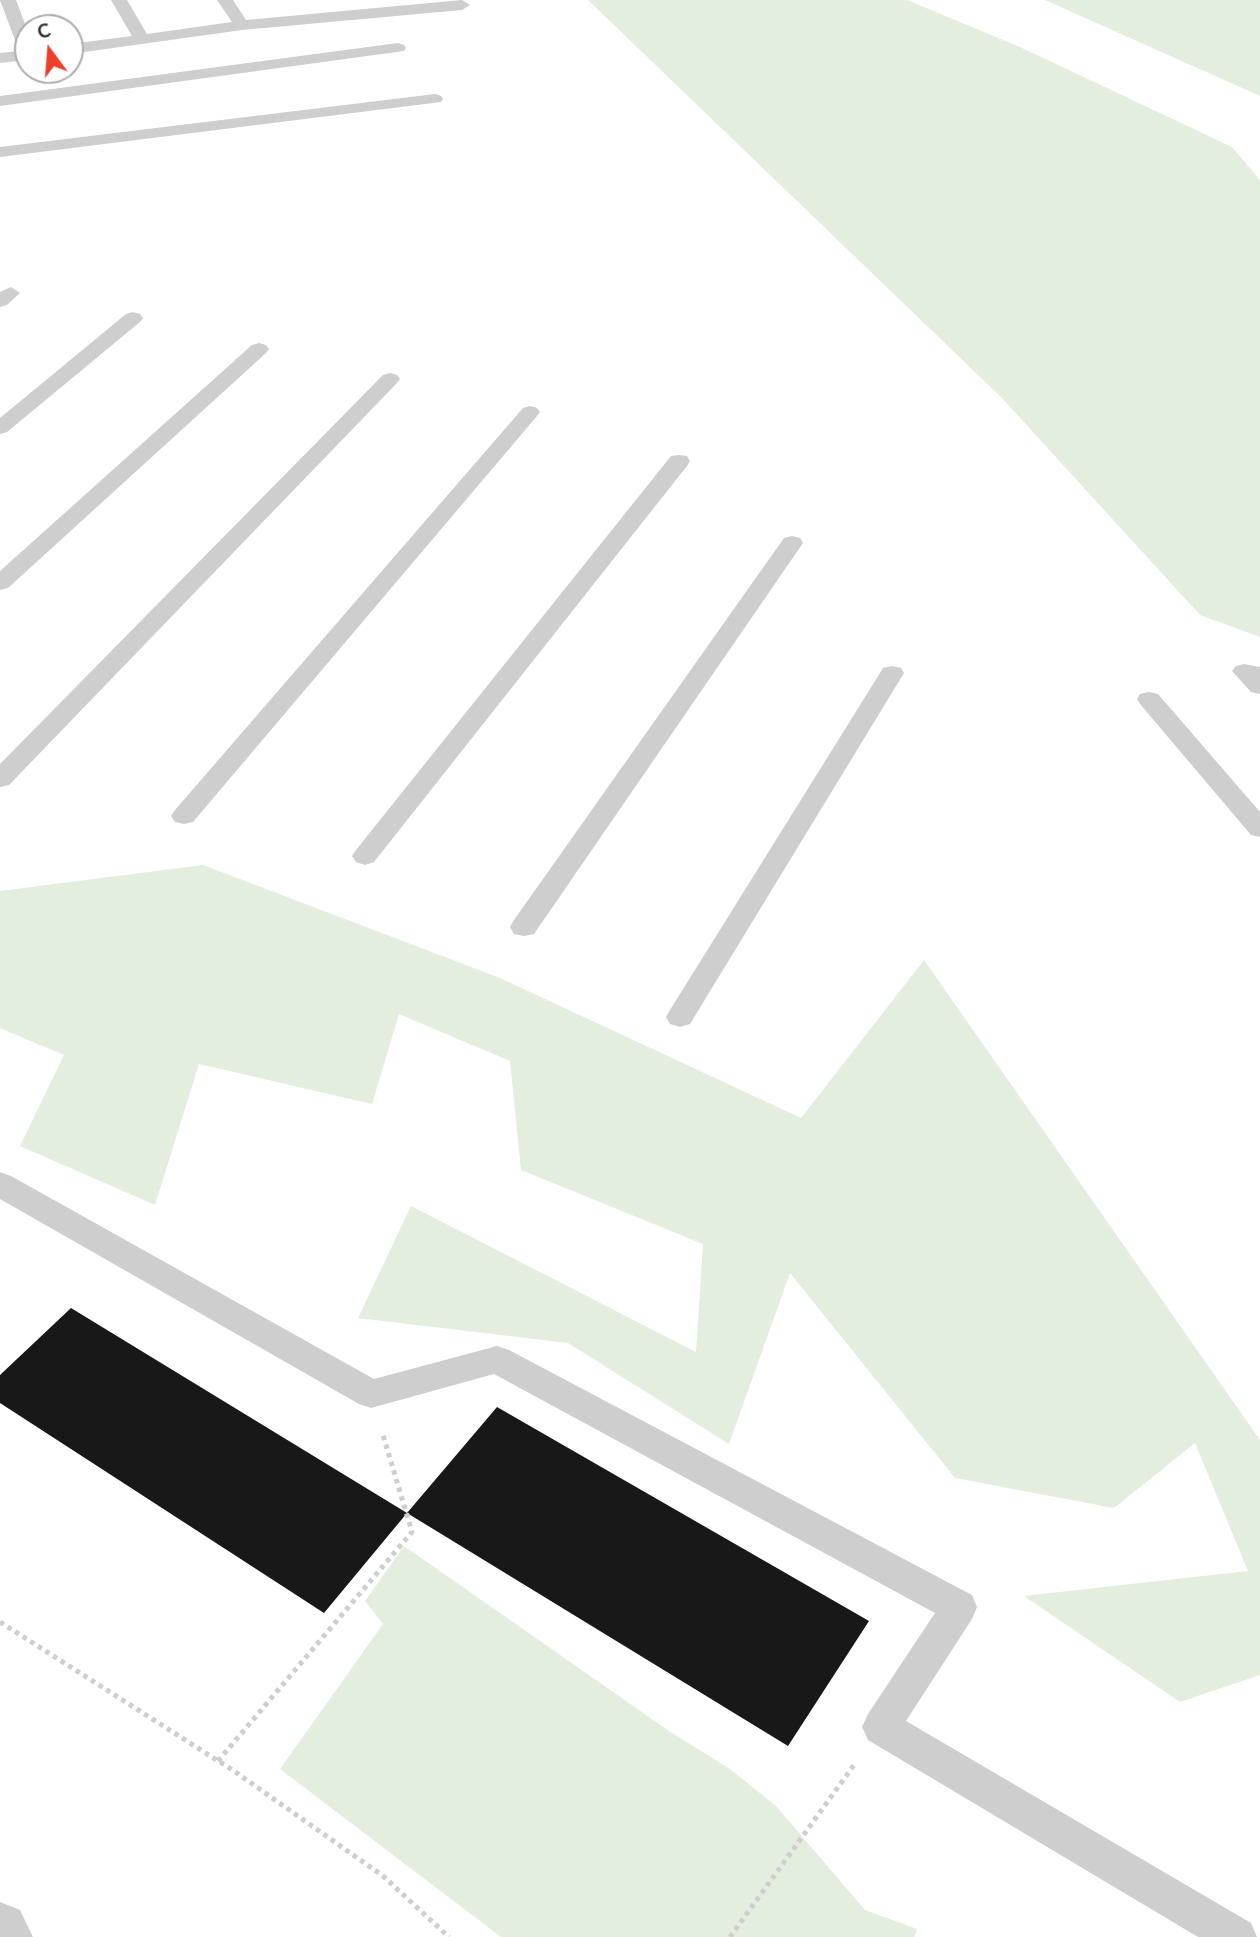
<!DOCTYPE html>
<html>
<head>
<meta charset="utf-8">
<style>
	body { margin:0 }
	#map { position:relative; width:1260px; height:1937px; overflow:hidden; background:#fff; font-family:Lato,sans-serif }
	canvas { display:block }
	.north { position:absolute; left:14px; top:14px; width:70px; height:70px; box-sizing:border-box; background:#fff; border:2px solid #adadad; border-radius:50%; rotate:344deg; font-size:19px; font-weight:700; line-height:28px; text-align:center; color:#313131 }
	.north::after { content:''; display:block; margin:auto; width:24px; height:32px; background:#ee3e2c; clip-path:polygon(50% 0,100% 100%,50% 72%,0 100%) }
</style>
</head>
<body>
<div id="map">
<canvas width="1260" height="1937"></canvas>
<div class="north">С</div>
</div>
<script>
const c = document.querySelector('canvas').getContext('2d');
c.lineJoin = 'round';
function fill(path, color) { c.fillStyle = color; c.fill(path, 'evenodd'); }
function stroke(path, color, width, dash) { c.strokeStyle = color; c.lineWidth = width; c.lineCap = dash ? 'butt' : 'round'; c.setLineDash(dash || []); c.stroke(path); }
fill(new Path2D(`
	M588 0H907L1020 47 1232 147 1260 180V637L1200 615 1001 397Z
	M1045 0H1260V96Z
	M203 865 500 978 801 1118 924 960 1260 1440V1675L1180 1702 1024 1596 1248 1571 1195 1443 1114 1508 955 1478 790 1273 729 1444 568 1343 358 1318 411 1206 696 1352 703 1244 521 1170 510 1061 399 1014 372 1104 199 1064 155 1205 20 1146 64 1055 0 1028V891Z
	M404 1546 669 1731 730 1769 776 1806 865 1910 917 1929 914 1937H501L280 1769 383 1624 365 1601Z`), '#e4eede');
fill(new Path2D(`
	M71 1308 407 1513 324 1613 0 1403V1375Z
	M497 1407 869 1621 788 1746 407 1513Z`), '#181818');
stroke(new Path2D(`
	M0 1622 234 1771 383 1876 449 1937
	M218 1761 412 1532 383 1435
	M730 1937 854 1765`), '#cecece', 5, [4.5, 4.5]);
fill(new Path2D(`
	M0 0H16L28 32V60L0 63V53L19 51Z
	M111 0H127L147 34 232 22 217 0H233L246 20 462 0 470 5 462 10 242 30 70 54V44L132 36Z
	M398 43 404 45 406 48 404 51 0 106V96Z
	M435 94 441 96 443 99 441 102 0 157V147Z
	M11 287 20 293 7 305 0 307V292Z
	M133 312 140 314 143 318 140 322 7 432 0 434V418L126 314Z
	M259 343 266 345 269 349 266 353 8 588 0 590V571L252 345Z
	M390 373 397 375 400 379 397 383 9 785 0 787V764L383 375Z
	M530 406 537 408 540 412 537 416 193 822 184 824 175 822 171 816 175 810 523 408Z
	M679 455 687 456 690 461 687 466 374 862 365 865 356 862 352 856 356 850 671 456Z
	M792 536 800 538 803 543 534 934 524 936 514 934 510 927 514 920 784 538Z
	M1244 664 1260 667V694L1251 692 1232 671 1236 666Z
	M892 666 901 668 904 673 690 1024 680 1027 670 1024 666 1017 670 1010 880 673 883 668Z
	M1149 692 1158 694 1260 812V837L1251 835 1140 704 1137 699 1140 694Z
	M0 1172 11 1176 374 1379 497 1346 509 1350 972 1595 977 1607 972 1619 906 1721 1251 1923 1257 1937H1198L868 1740 862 1727 868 1714 935 1613 494 1374 371 1408 359 1404 0 1199Z`), '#cecece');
fill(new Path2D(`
	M0 1902 20 1910 33 1937H0Z`), '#cecece');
</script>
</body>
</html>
